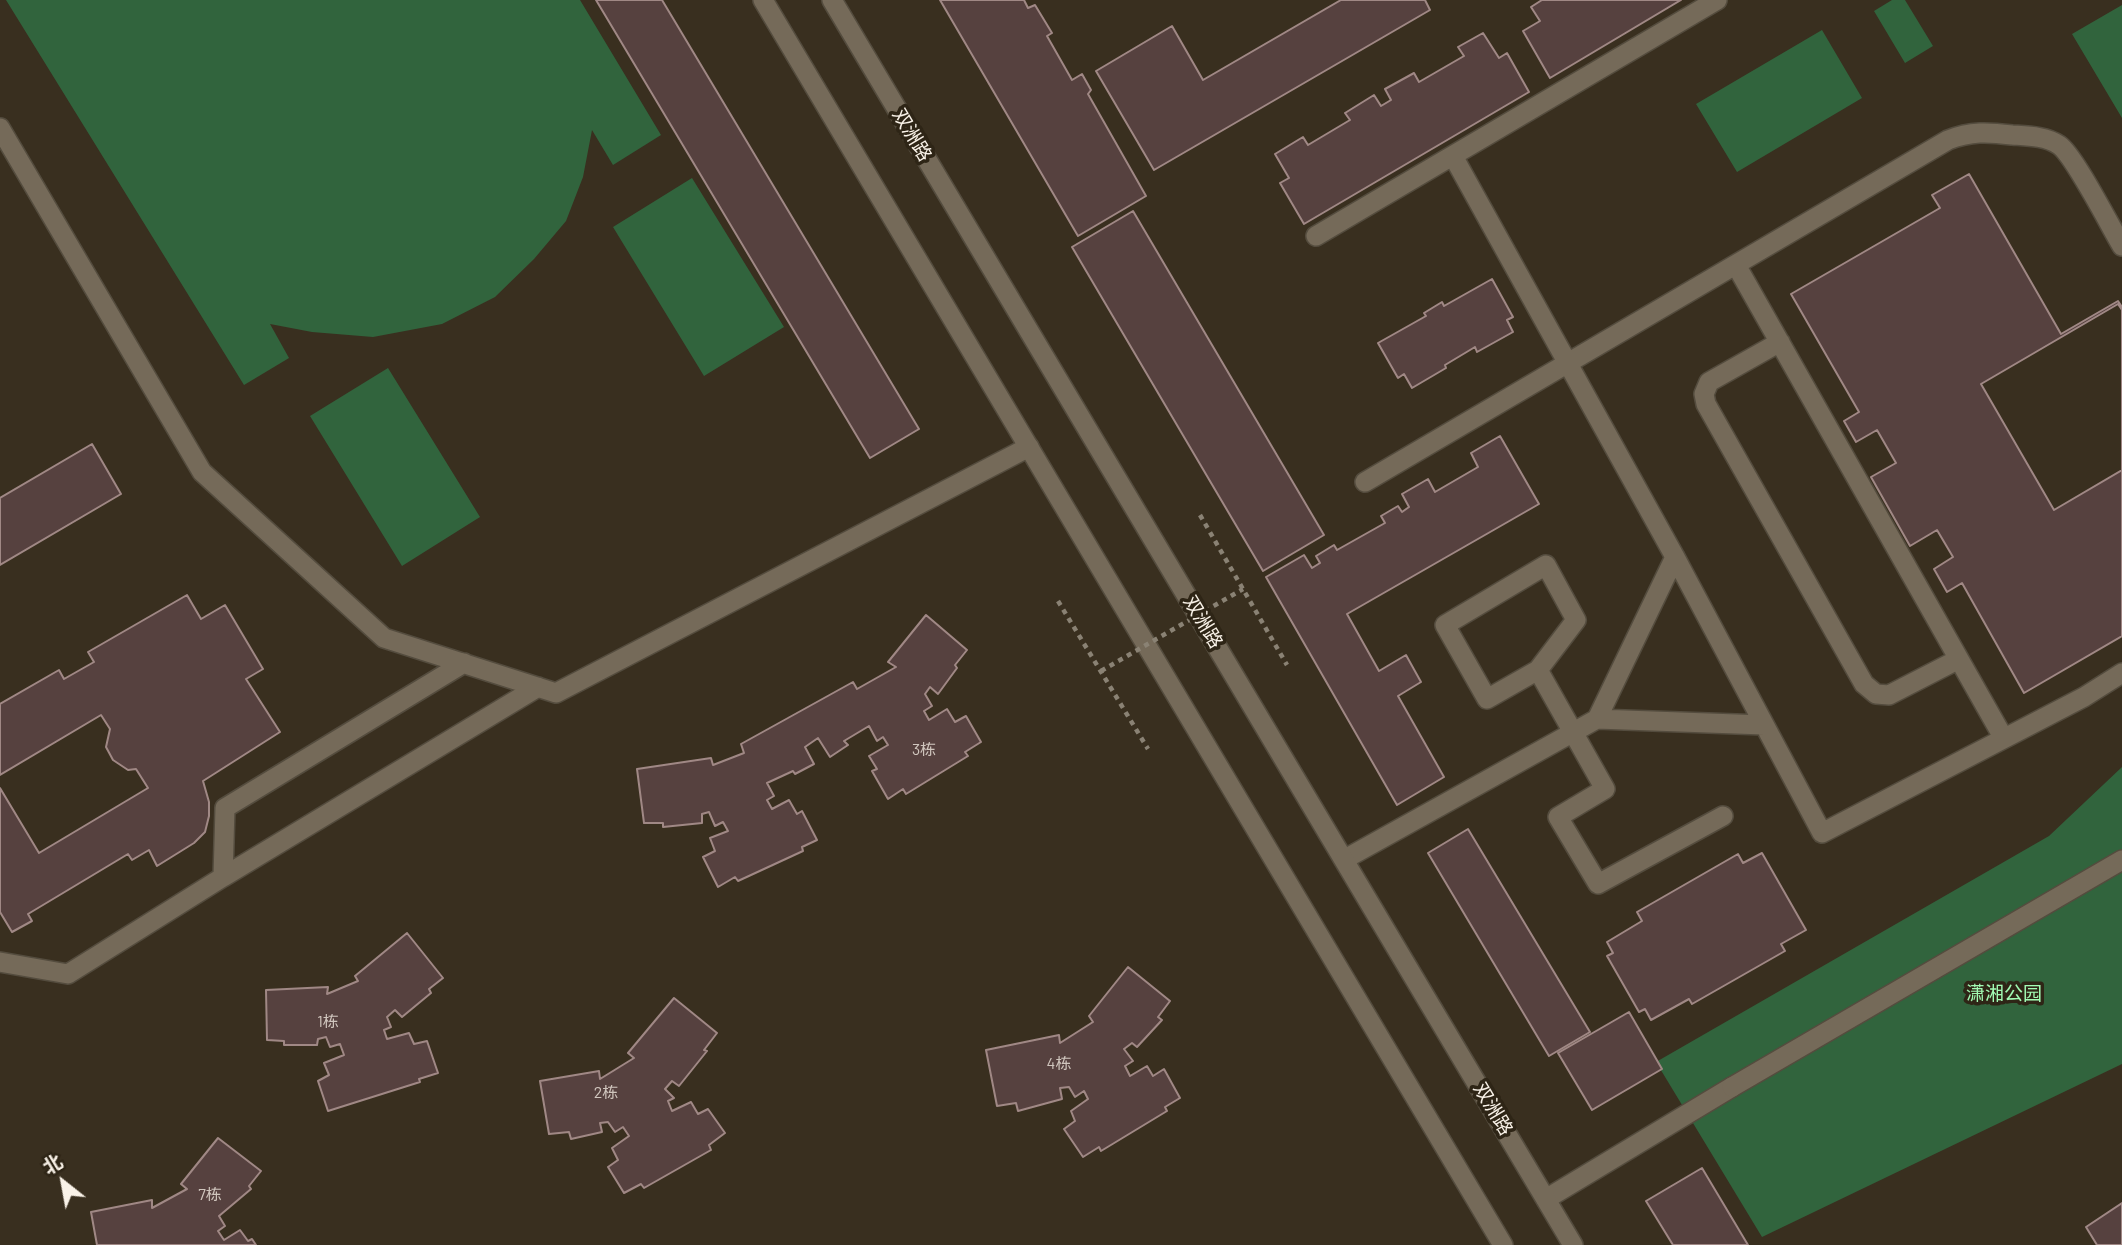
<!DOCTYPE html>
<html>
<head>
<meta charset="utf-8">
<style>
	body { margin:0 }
	#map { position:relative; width:2122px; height:1245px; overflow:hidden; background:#392f1f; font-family:Barlow,"Noto Sans SC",sans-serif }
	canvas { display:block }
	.north { position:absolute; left:28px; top:1147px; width:70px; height:70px; -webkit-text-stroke:5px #2e2516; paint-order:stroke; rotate:329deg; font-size:19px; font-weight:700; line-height:28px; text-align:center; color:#f9f2e8 }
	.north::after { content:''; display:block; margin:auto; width:24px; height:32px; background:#f9f2e8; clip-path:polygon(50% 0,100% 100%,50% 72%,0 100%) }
</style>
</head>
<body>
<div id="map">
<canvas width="2122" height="1245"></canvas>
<div class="north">北</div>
</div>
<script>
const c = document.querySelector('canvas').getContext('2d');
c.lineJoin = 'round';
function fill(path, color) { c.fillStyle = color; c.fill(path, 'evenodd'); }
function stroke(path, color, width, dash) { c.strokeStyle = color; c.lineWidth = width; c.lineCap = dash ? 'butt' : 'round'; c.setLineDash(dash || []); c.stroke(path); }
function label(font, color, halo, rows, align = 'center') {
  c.font = font + ' Barlow,"Noto Sans SC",sans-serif'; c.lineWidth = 7; c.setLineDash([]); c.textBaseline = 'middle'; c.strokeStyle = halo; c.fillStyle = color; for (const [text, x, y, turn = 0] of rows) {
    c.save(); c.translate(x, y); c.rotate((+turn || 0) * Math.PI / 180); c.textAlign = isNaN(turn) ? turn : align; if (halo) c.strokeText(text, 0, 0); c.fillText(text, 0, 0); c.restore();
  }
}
fill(new Path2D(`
	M6 0H580L661 135 613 165 592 130 583 177 566 221 534 259 495 297 442 324 373 337 312 332 270 324 289 358 244 385Z
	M1892 0H1905L1933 46 1905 63 1874 11Z
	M2122 5V118L2072 34Z
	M1822 30 1862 98 1737 172 1696 104Z
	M692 178 784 327 704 376 613 227Z
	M388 368 480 517 402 566 310 416Z
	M2122 767V1064L1762 1237 1656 1062 2049 836Z`), '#31643d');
const building = new Path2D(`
	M596 0H662L919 429 870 458Z
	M940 0H1024L1028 8 1035 5 1052 33 1047 36 1072 80 1082 74 1091 90 1088 94 1146 196 1078 236Z
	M1341 0H1425L1430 10 1154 170 1096 71 1172 26 1203 80Z
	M1542 0H1681L1550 78 1523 31 1540 21 1531 7Z
	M1483 33 1499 58 1507 53 1529 92 1304 224 1280 183 1289 178 1275 154 1303 137 1308 145 1350 120 1345 113 1374 95 1381 106 1391 100 1385 89 1414 73 1419 82 1464 56 1458 47Z
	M1969 174 2061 334 2118 301 2122 307V636L2024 693 1962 583 1947 592 1934 569 1953 557 1937 530 1910 546 1871 477 1896 463 1877 430 1856 442 1844 421 1859 412 1791 294 1940 208 1932 195Z
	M1133 211 1324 535 1263 571 1072 247Z
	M1492 279 1513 317 1507 320 1513 332 1477 352 1475 347 1445 365 1446 368 1412 388 1404 374 1398 378 1378 343 1426 316 1424 313 1442 302 1444 306Z
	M2118 304 2122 310V470L2054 510 1981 384Z
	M1500 436 1539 504 1347 614 1379 671 1406 655 1421 682 1398 696 1444 777 1397 805 1266 577 1304 555 1312 568 1320 563 1316 556 1334 545 1337 550 1385 523 1381 516 1398 506 1402 512 1409 507 1402 494 1428 479 1435 492 1478 467 1471 453Z
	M92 444 121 494 0 565V498Z
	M187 595 201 619 225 605 263 669 246 679 280 732 203 781 209 802V816L205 832 194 843 157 866 149 850 132 860 128 854 28 914 32 921 12 932 0 912V788L39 853 148 788 136 769 128 770 113 760 106 747 110 729 101 715 0 775V704L59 670 64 679 94 662 88 652Z
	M926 615 967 650 955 665 957 668 938 694 930 687 925 694 932 706 924 711 929 720 947 709 955 722 966 716 981 742 965 752 968 756 906 794 903 789 888 799 872 771 877 769 869 756 888 745 883 737 877 741 869 726 844 741 848 745 830 757 818 738 805 747 814 764 795 774 793 771 767 783 774 796 767 800 772 809 789 800 797 814 802 811 817 840 802 847 803 851 738 881 735 877 718 887 703 857 715 851 710 838 728 831 723 822 715 826 709 812 702 814V823L663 827V823H644L637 769 711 758 713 765 744 753 741 744 853 682 857 689 896 667 888 662Z
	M1468 829 1590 1032 1549 1056 1428 853Z
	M1762 853 1806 930 1781 944 1785 951 1692 1004 1689 999 1651 1020 1645 1009 1639 1012 1607 956 1613 953 1607 942 1642 921 1637 912 1738 854 1743 863Z
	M407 933 443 978 429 989 431 993 402 1017 395 1010 387 1017 391 1027 384 1030 387 1039 409 1033 414 1044 427 1041 438 1073 419 1079 420 1082 328 1111 318 1081 329 1075 324 1063 344 1055 340 1044 330 1047 326 1037 318 1039 317 1045H284V1041L267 1040 266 990 328 987 327 994 358 981 355 976Z
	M1128 967 1170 1001 1158 1017 1162 1020 1137 1047 1132 1043 1124 1049 1133 1061 1125 1066 1130 1076 1147 1066 1153 1076 1164 1069 1180 1098 1165 1107 1167 1111 1101 1151 1099 1147 1083 1157 1064 1129 1075 1121 1071 1111 1088 1099 1084 1091 1075 1097 1069 1087 1060 1088 1062 1099 1018 1111 1016 1103 997 1106 986 1050 1059 1035 1060 1043 1093 1022 1089 1016Z
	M674 998 717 1033 704 1050 707 1051 679 1086 672 1081 665 1089 674 1098 668 1101 672 1111 691 1102 698 1114 708 1109 725 1133 709 1145 711 1150 644 1188 641 1184 624 1193 608 1167 618 1160 612 1148 629 1136 623 1127 615 1132 608 1122 600 1123 602 1132 571 1139 569 1132 549 1134 540 1081 599 1071 600 1079 634 1058 628 1053Z
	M1629 1012 1662 1069 1592 1110 1558 1053Z
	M218 1138 261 1171 249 1186 251 1189 219 1216 225 1226 218 1231 224 1240 240 1230 248 1241 252 1239 256 1245H97L91 1212 152 1200V1208L187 1189 181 1184Z
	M1702 1168 1748 1245H1673L1646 1201Z
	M2122 1203V1245H2097L2086 1227Z`);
fill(building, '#56413f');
stroke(building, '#a08885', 2);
const service = new Path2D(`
	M0 128 202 472 384 638 556 693 1029 447
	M1453 156 1675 557 1822 833 2084 697 2122 673
	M1316 236 1717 0
	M1736 265 2003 737
	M1780 342 1709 382 1704 394 1706 404 1864 684 1876 694 1889 695 1959 659
	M1365 482 1948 140C1971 131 1988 132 2012 135 2027 136 2046 136 2059 145 2074 155 2110 226 2122 246
	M464 663 225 808 223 877 538 687
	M1538 670 1576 620 1546 565 1445 625 1487 699 1538 670 1605 789 1558 817 1598 884 1723 816
	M1597 719 1764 725
	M1345 859 1597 719 1675 557
	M0 962 68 974 223 877
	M1546 1199 1732 1087`);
const pedestrian = new Path2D(`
	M1732 1087 2122 860`);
const secondary = new Path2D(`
	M763 0 1503 1245
	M832 0 1573 1245`);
stroke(service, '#544c3e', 22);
stroke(pedestrian, '#544c3e', 22);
stroke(secondary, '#544c3e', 22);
stroke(new Path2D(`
	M1200 515 1287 665
	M1058 601 1148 749`), '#8a8274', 4.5, [5, 5]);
stroke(service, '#756a59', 19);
stroke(pedestrian, '#756a59', 19);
stroke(secondary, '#756a59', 19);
stroke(new Path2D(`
	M1101 671 1243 589`), '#8a8274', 4.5, [5, 5]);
label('16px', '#d0c6be', null, [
	["3栋",924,750],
	["1栋",328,1022],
	["4栋",1059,1064],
	["2栋",606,1093],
	["7栋",210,1195]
]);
label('19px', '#f9f2e8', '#2e2516', [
	["双洲路",912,135,59],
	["双洲路",1203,622,59],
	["双洲路",1493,1109,59]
]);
label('19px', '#a2fbb4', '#2e2516', [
	["潇湘公园",2004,994]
]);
</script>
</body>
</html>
